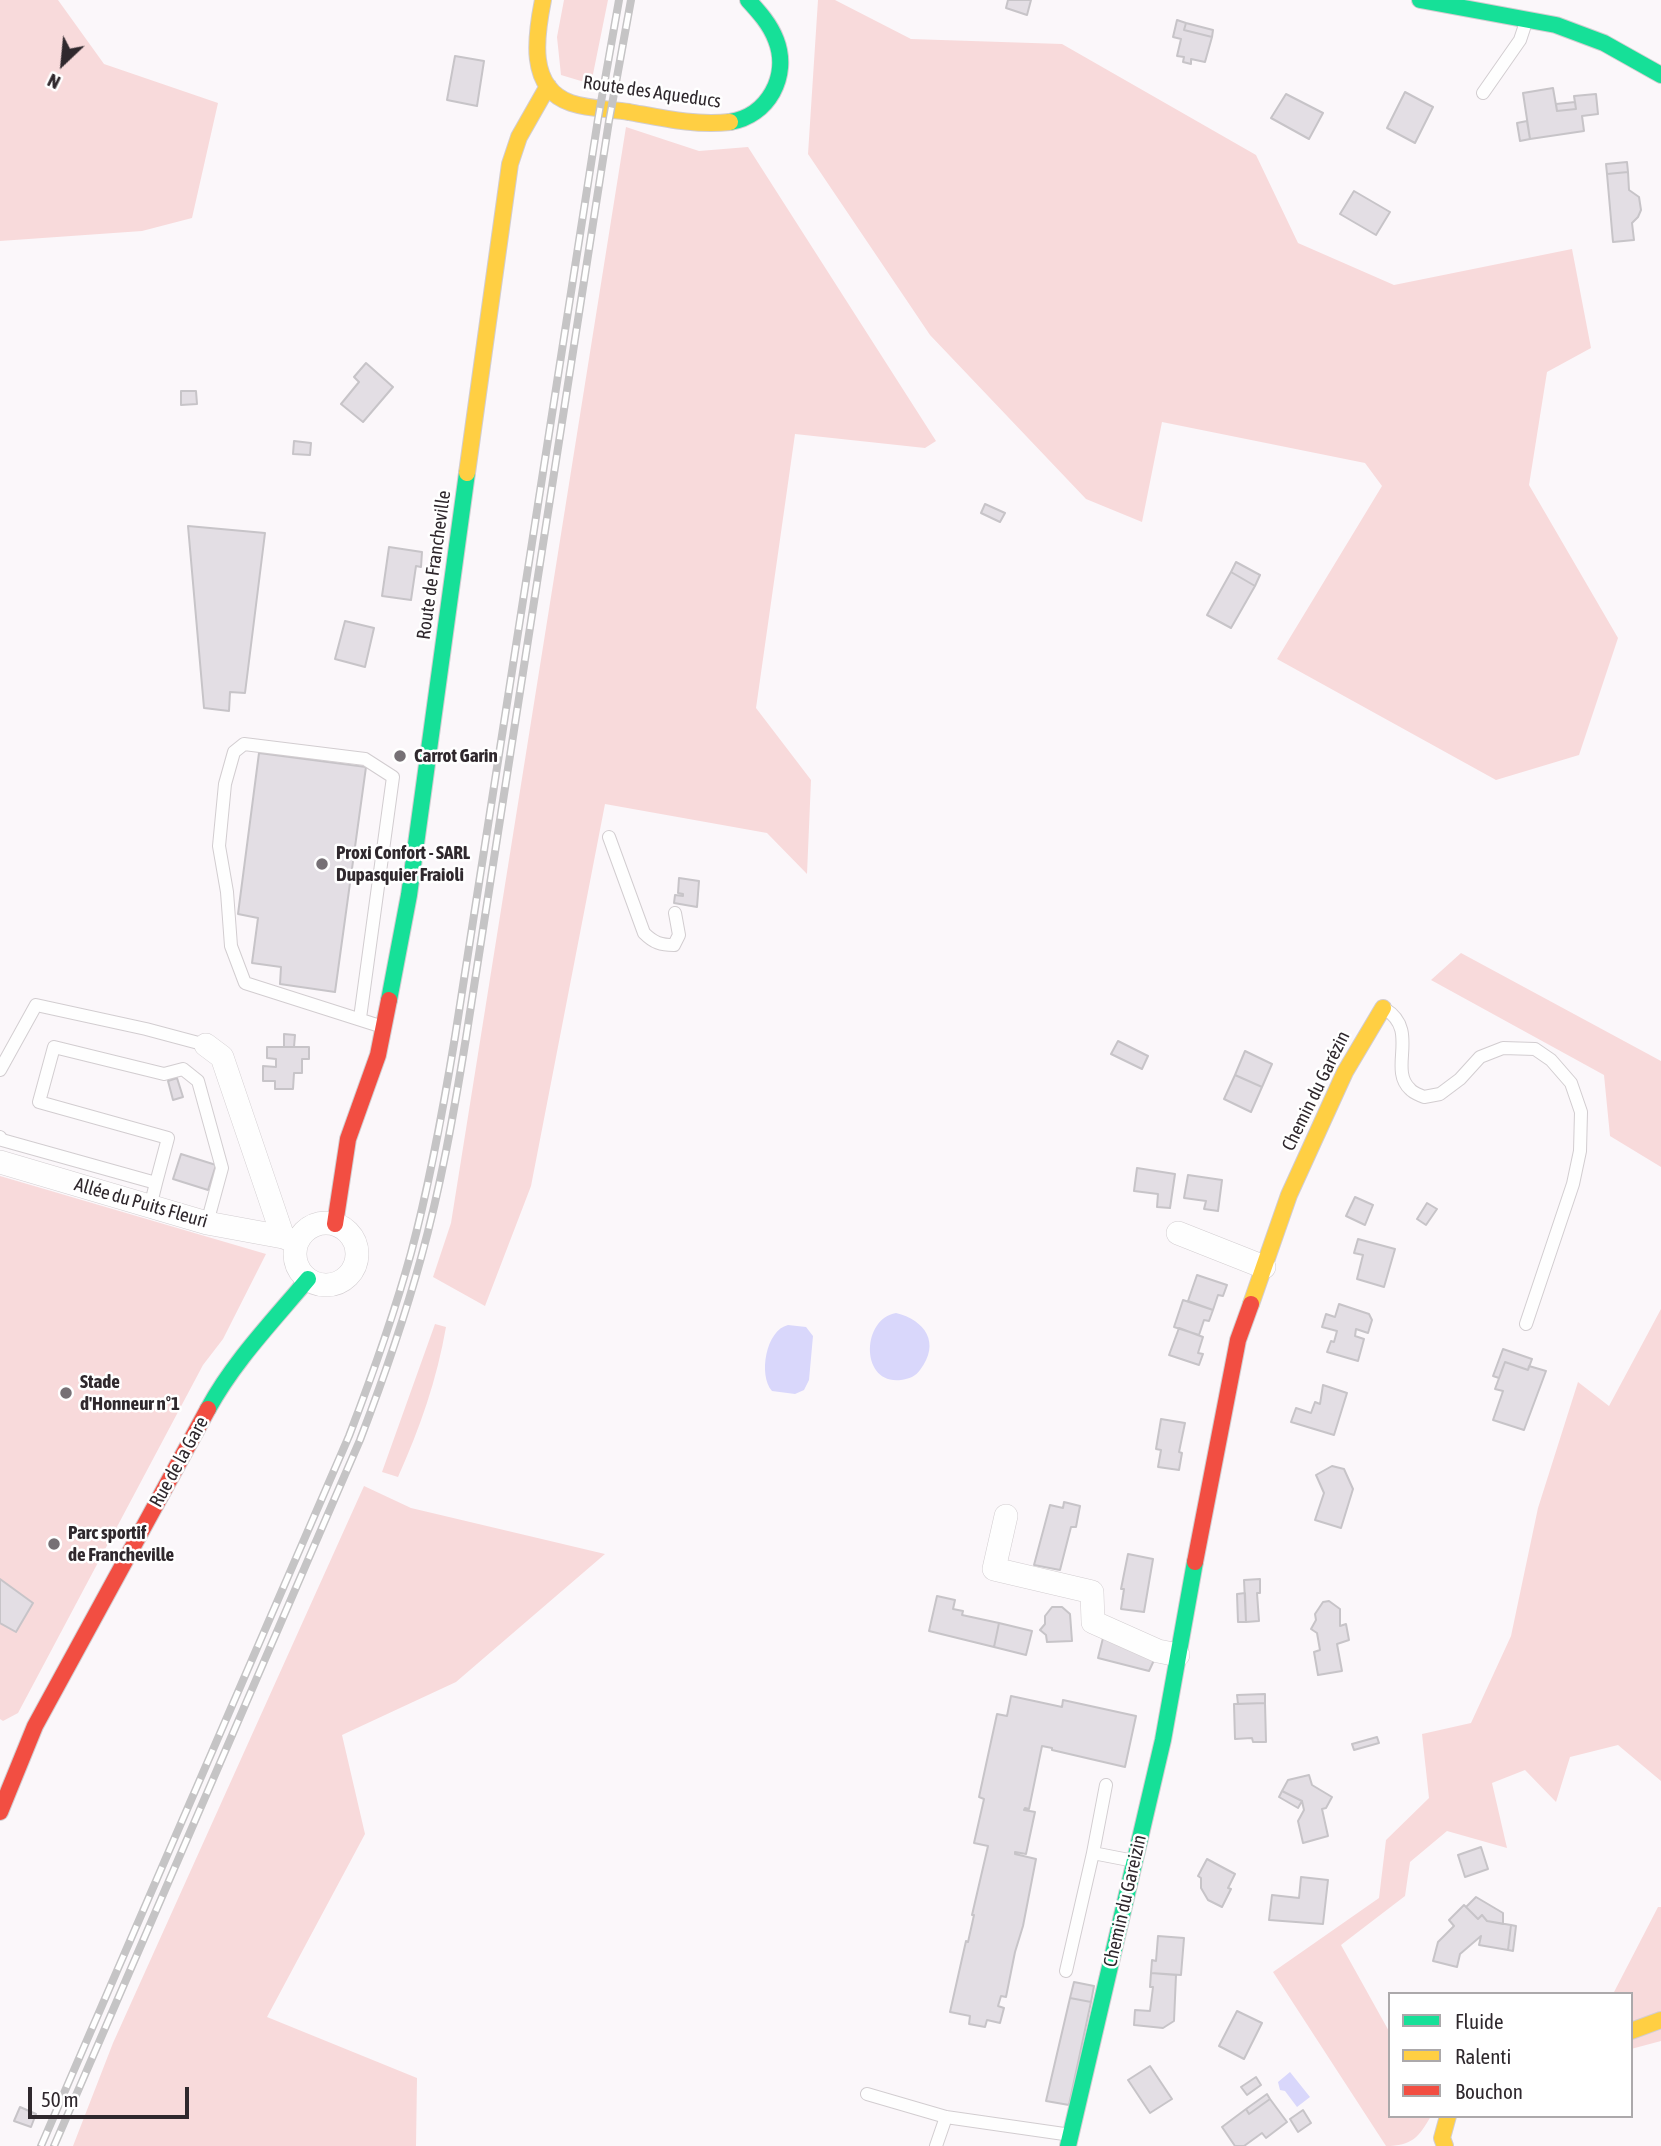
<!DOCTYPE html>
<html>
<head>
<meta charset="utf-8">
<style>
	body { margin:0 }
	#map { position:relative; width:1661px; height:2146px; overflow:hidden; background:#fbf7fa; font-family:"Asap Condensed",sans-serif }
	canvas { display:block }
	.legend { position:absolute; left:1388px; top:1992px; width:245px; height:126px; box-sizing:border-box; background:#fff; border:2px solid #aca9ab; margin:0; padding:9px 12px; list-style:none; font-size:21px; color:#2f282d }
	.legend li { display:flex; align-items:center; gap:14px; height:35px }
	.legend b { width:35px; border:2px solid #aca9ab }
	.north { position:absolute; left:28px; top:28px; width:70px; height:70px; -webkit-text-stroke:5px #fff; paint-order:stroke; rotate:206deg; font-size:19px; font-weight:700; line-height:28px; text-align:center; color:#2f282d }
	.north::after { content:''; display:block; margin:auto; width:24px; height:32px; background:#2f282d; clip-path:polygon(50% 0,100% 100%,50% 72%,0 100%) }
	.scale { position:absolute; left:28px; top:2087px; width:161px; height:32px; box-sizing:border-box; border:4px solid #2f282d; border-top:0; padding-left:9px; font-size:21px; line-height:24px; white-space:nowrap; color:#2f282d; -webkit-text-stroke:5px #fff; paint-order:stroke }
</style>
</head>
<body>
<div id="map">
<canvas width="1661" height="2146"></canvas>
<ul class="legend">
<li><b style="height:9px;background:#16e098"></b>Fluide</li>
<li><b style="height:9px;background:#ffcf43"></b>Ralenti</li>
<li><b style="height:9px;background:#f24e42"></b>Bouchon</li>
</ul>
<div class="north">N</div>
<div class="scale">50 m</div>
</div>
<script>
const c = document.querySelector('canvas').getContext('2d');
c.lineJoin = 'round';
function fill(path, color) { c.fillStyle = color; c.fill(path, 'evenodd'); }
function stroke(path, color, width, dash) { c.strokeStyle = color; c.lineWidth = width; c.lineCap = dash ? 'butt' : 'round'; c.setLineDash(dash || []); c.stroke(path); }
function label(font, color, halo, rows, align = 'center') {
  c.font = font + ' "Asap Condensed",sans-serif'; c.lineWidth = 5; c.setLineDash([]); c.textBaseline = 'middle'; c.strokeStyle = halo; c.fillStyle = color; for (const [text, x, y, turn = 0] of rows) {
    c.save(); c.translate(x, y); c.rotate((+turn || 0) * Math.PI / 180); c.textAlign = isNaN(turn) ? turn : align; if (halo) c.strokeText(text, 0, 0); c.fillText(text, 0, 0); c.restore();
  }
}
fill(new Path2D(`
	M0 0H58L104 64 218 103 192 218 142 231 0 241Z
	M564 0H608L591 84 561 75 557 37Z
	M818 0H835L911 39 1062 44 1256 155 1298 243 1394 285 1572 249 1591 348 1547 372 1529 485 1618 638 1579 755 1496 780 1277 659 1382 486 1365 463 1162 422 1142 522 1086 499 930 335 808 154Z
	M626 127 699 151 748 147 936 441 925 448 795 434 756 708 811 780 807 874 767 833 605 804 531 1186 485 1306 433 1277 451 1223Z
	M1461 953 1661 1061V1167L1610 1136 1604 1075 1431 980Z
	M0 1176 266 1254 223 1339 203 1365 18 1713 3 1721 0 1719Z
	M1661 1309V1781L1618 1745 1570 1757 1556 1802 1525 1770 1492 1783 1507 1848 1447 1831 1410 1862 1405 1896 1341 1945 1390 2033V2116H1431C1419 2137 1412 2146 1386 2146L1273 1972 1379 1898 1386 1840 1429 1798 1422 1734 1471 1723 1511 1636 1538 1508 1578 1382 1609 1406Z
	M435 1324 446 1327C437 1379 420 1428 398 1477L382 1472Z
	M364 1486 411 1508 605 1554 456 1682 342 1735 365 1834 267 2017 417 2078 416 2146H73L113 2043Z
	M1658 1907H1661V2041L1631 2049V1994H1613Z`), '#f8dadb');
fill(new Path2D(`
	M896 1313C925 1320 941 1343 920 1370 916 1376 909 1379 901 1380 860 1385 861 1319 896 1313Z
	M788 1325 806 1327 813 1336 809 1380 804 1390 795 1394 772 1391C758 1375 766 1330 788 1325Z
	M1290 2072 1310 2097 1297 2107 1285 2091 1280 2090 1278 2082Z`), '#d9d7fb');
const building = new Path2D(`
	M1008 0H1031L1027 15 1006 8Z
	M1177 20 1186 23 1184 30 1212 37 1205 62 1191 59V64L1183 62 1184 57 1177 56 1181 39 1173 37Z
	M1186 23 1213 30 1212 37 1184 30Z
	M455 56 484 61 477 106 447 100Z
	M1553 88 1557 111 1576 109 1574 96 1596 94 1598 114 1582 116 1584 131 1530 139 1523 93Z
	M1405 92 1433 107 1415 143 1387 128Z
	M1286 94 1323 113 1309 139 1271 118Z
	M1575 102 1576 109 1557 111 1556 104Z
	M1527 121 1530 139 1520 141 1517 123Z
	M1627 162 1628 172 1607 174 1606 164Z
	M1628 172 1629 190 1639 197 1641 210 1638 217 1632 223 1634 240 1613 242 1607 174Z
	M1354 191 1390 212 1376 235 1340 214Z
	M366 363 393 387 363 422 341 404 359 382 354 377Z
	M181 391H196L197 404 181 405Z
	M294 441 311 443 310 455 293 454Z
	M985 504 1005 513 1000 522 981 513Z
	M188 526 265 533 245 693 230 692 229 711 204 708Z
	M389 547 422 552 421 567 416 566 411 600 382 596Z
	M1236 562 1260 575 1255 586 1231 572Z
	M1231 572 1255 586 1231 628 1207 615Z
	M345 621 374 628 365 667 335 659Z
	M259 753 366 767 335 992 280 984 281 967 252 963 258 918 238 914Z
	M679 878 699 881 697 907 674 903 675 895 683 896V894L678 893Z
	M284 1034 295 1035 294 1047H284Z
	M1118 1041 1148 1056 1142 1069 1111 1054Z
	M267 1047H309V1059H302V1073H294L293 1089H275V1081H263V1066L276 1067V1059L267 1058Z
	M1245 1051 1272 1064 1262 1087 1235 1075Z
	M1235 1075 1262 1087 1251 1112 1224 1099Z
	M177 1078 183 1097 173 1100 168 1081Z
	M181 1154 216 1165 208 1190 173 1179Z
	M1137 1168 1175 1174 1170 1208 1157 1207 1158 1194 1134 1191Z
	M1188 1175 1222 1180 1218 1211 1204 1209 1206 1201 1184 1198Z
	M1355 1197 1373 1205 1365 1225 1346 1216Z
	M1427 1203 1437 1209 1426 1225 1417 1219Z
	M1358 1239 1395 1249 1384 1287 1357 1279 1363 1255 1354 1253Z
	M1197 1275 1227 1285 1223 1296 1218 1295 1213 1310 1188 1301Z
	M1183 1300 1213 1310 1209 1321 1204 1320 1199 1335 1174 1327Z
	M1339 1304 1369 1314 1372 1320 1368 1333 1356 1329 1355 1336 1364 1339 1358 1361 1327 1352 1331 1341 1334 1342 1337 1331 1322 1327 1326 1314 1335 1317Z
	M1179 1328 1203 1337 1198 1353 1203 1354 1199 1365 1169 1355Z
	M1503 1349 1532 1359 1528 1370 1505 1362 1499 1378 1493 1376Z
	M1505 1362 1528 1370 1529 1366 1546 1371 1524 1430 1493 1420 1503 1391 1495 1389Z
	M1323 1385 1347 1393 1334 1435 1291 1422 1296 1408 1311 1413 1315 1402 1320 1404Z
	M1161 1419 1185 1423 1179 1452 1182 1453 1179 1470 1158 1467 1161 1450 1156 1449Z
	M1332 1466 1344 1469 1353 1489 1341 1528 1315 1520 1324 1493 1316 1475Z
	M1064 1502 1080 1506 1076 1527H1071L1060 1570 1034 1565 1050 1505 1063 1508Z
	M1128 1554 1153 1559 1144 1612 1121 1609 1124 1589H1121Z
	M0 1579 33 1603 16 1632 0 1623Z
	M1260 1579V1593H1257L1259 1621 1246 1622 1244 1580Z
	M1245 1593 1246 1622H1238L1237 1594Z
	M937 1596 955 1600 953 1609 963 1611 962 1615 999 1623 994 1647 929 1631Z
	M1329 1601 1340 1609V1626L1346 1624 1349 1640 1337 1644 1342 1671 1318 1675 1314 1652 1320 1650 1317 1633 1311 1629 1316 1620 1315 1614 1323 1602Z
	M1052 1607H1062L1070 1614 1072 1641 1047 1642 1046 1635 1040 1630 1045 1624V1616Z
	M999 1623 1032 1631 1026 1655 994 1647Z
	M1103 1638 1156 1656 1149 1671 1098 1658Z
	M1265 1694V1703L1238 1704 1237 1695Z
	M1011 1696 1062 1707 1063 1700 1136 1716 1125 1767 1052 1750V1748L1042 1746 1029 1809 1025 1808 1024 1810 1035 1812 1026 1854 1015 1852V1854L1036 1859 1023 1926 1015 1952 1006 1997 1001 1996 998 2006 1004 2008 1000 2023 987 2020 985 2027 969 2024 970 2016 950 2012 966 1941 968 1942 974 1915H972L988 1846 974 1843 984 1799 979 1797 997 1714 1007 1716Z
	M1265 1703 1266 1742H1253L1252 1738 1235 1739 1234 1704Z
	M1377 1737 1379 1743 1354 1750 1352 1744Z
	M1309 1775 1312 1785 1332 1797 1326 1808 1322 1809 1328 1836 1303 1843 1298 1821 1304 1810 1302 1801 1282 1791 1288 1780Z
	M1282 1791 1302 1801 1298 1808 1279 1797Z
	M1481 1847 1488 1869 1465 1877 1458 1855Z
	M1207 1859 1235 1874 1228 1888 1231 1889 1222 1907 1208 1900 1201 1888V1878L1198 1876Z
	M1301 1877 1328 1880 1323 1924 1269 1920 1272 1895 1299 1898Z
	M1476 1897 1503 1913V1924L1487 1921 1482 1915 1478 1919 1466 1907Z
	M1464 1905 1478 1919 1482 1915 1487 1921 1511 1925 1508 1950 1479 1945 1481 1936 1460 1954 1457 1967 1433 1961 1438 1942 1454 1926 1449 1920Z
	M1511 1925 1516 1926 1513 1951 1508 1950Z
	M1158 1936 1184 1938 1181 1975 1151 1973 1152 1960 1156 1961Z
	M1151 1973 1176 1975 1174 2021 1163 2028 1134 2025 1135 2010 1150 2011 1153 1987H1150Z
	M1074 1982 1094 1986 1091 2002 1070 1998Z
	M1070 1998 1091 2002 1069 2105 1046 2101Z
	M1237 2011 1262 2023 1244 2059 1219 2046Z
	M1150 2066 1172 2099 1150 2113 1128 2080Z
	M1256 2077 1261 2085 1247 2095 1241 2087Z
	M1267 2094 1270 2099 1249 2114 1246 2109Z
	M1270 2099 1287 2122 1266 2138 1262 2133 1244 2146H1235L1222 2127 1246 2109 1249 2114Z
	M20 2107 36 2114 31 2127 14 2121Z
	M1303 2110 1311 2123 1298 2132 1290 2119Z`);
fill(building, '#e3dee4');
stroke(building, '#c7c4c8', 2);
const lane = new Path2D(`
	M1483 93 1520 40 1526 22
	M609 837 644 933C654 943 661 945 674 945L679 935 675 913
	M1385 1009C1420 1030 1388 1069 1410 1089 1413 1093 1420 1095 1424 1097L1440 1094 1460 1079 1480 1057 1503 1048 1535 1049 1551 1060 1571 1083 1581 1112 1580 1151 1573 1184 1526 1324
	M360 1018 393 777 365 759 244 744 234 752 225 784 219 846 227 892 231 946 245 983 383 1027
	M0 1070 36 1005 146 1029 206 1045
	M0 1137 2 1140 156 1183 150 1207
	M156 1183 168 1138 39 1102 54 1047 164 1074 183 1069 198 1081 222 1168 207 1223
	M1093 1853 1106 1785
	M1066 1971 1093 1853 1134 1861
	M867 2094 946 2117 1071 2135
	M936 2146 946 2117`);
const street = new Path2D(`
	M206 1045 222 1057 283 1237
	M0 1162 207 1223 283 1237 297 1242
	M295 1254a31 31 0 1 1 62 0a31 31 0 1 1-62 0Z
	M1178 1233 1264 1267
	M1006 1516 994 1569 1092 1592 1093 1622 1158 1651 1178 1655`);
const fast = new Path2D(`
	M1420 0 1556 25 1604 43 1661 75
	M730 122C768 116 790 76 776 40 770 24 759 12 748 0
	M389 1000 409 895 467 473
	M208 1409C234 1361 273 1321 308 1279
	M1068 2146 1163 1740 1195 1562`);
const slow = new Path2D(`
	M543 0C536 35 527 88 571 103 589 109 610 109 629 112 662 118 696 126 730 122
	M467 473 510 164 519 137 548 86
	M1251 1304 1289 1195 1345 1072 1383 1008
	M1631 2031 1661 2020
	M1445 2146 1442 2138 1448 2116`);
const jam = new Path2D(`
	M335 1224 348 1139 378 1055 389 1000
	M1195 1562 1238 1340 1251 1304
	M0 1812 35 1726 208 1409`);
stroke(lane, '#d2cdd0', 14);
stroke(street, '#d2cdd0', 24);
stroke(fast, '#d2cdd0', 18);
stroke(slow, '#d2cdd0', 18);
stroke(jam, '#d2cdd0', 18);
stroke(lane, '#fefefe', 12);
stroke(street, '#fefefe', 23);
stroke(fast, '#16e098', 16);
stroke(slow, '#ffcf43', 16);
stroke(jam, '#f24e42', 16);
const rail = new Path2D(`
	M41 2146 349 1436C372 1376 394 1315 411 1253 430 1182 443 1110 455 1037L598 119 619 0
	M54 2146 360 1440C383 1380 404 1320 421 1258 441 1186 454 1112 466 1038L609 121 631 0`);
stroke(rail, '#c5c4c5', 8);
stroke(rail, '#fff', 5, [16]);
for (const [x, y, r, color] of [
	[400,756,7,"#767075"],
	[322,864,7,"#767075"],
	[66,1393,7,"#767075"],
	[54,1544,7,"#767075"]
]) { const dot = new Path2D(); dot.arc(x, y, r, 0, 2 * Math.PI); c.fillStyle = color; c.fill(dot); stroke(dot, '#fff', 2.5); }
label('19px', '#2f282d', '#fff', [
	["Route des Aqueducs",652,92,8],
	["Route de Francheville",434,565,-82],
	["Chemin du Garézin",1316,1091,-64],
	["Allée du Puits Fleuri",141,1203,16],
	["Rue de la Gare",179,1462,-61],
	["Chemin du Gareizin",1125,1901,-77]
]);
label('bold 19px', '#2f282d', '#fff', [
	["Carrot Garin",414,756],
	["Proxi Confort - SARL",336,853],
	["Dupasquier Fraioli",336,875],
	["Stade",80,1382],
	["d'Honneur n°1",80,1404],
	["Parc sportif",68,1533],
	["de Francheville",68,1555]
], 'left');
</script>
</body>
</html>
